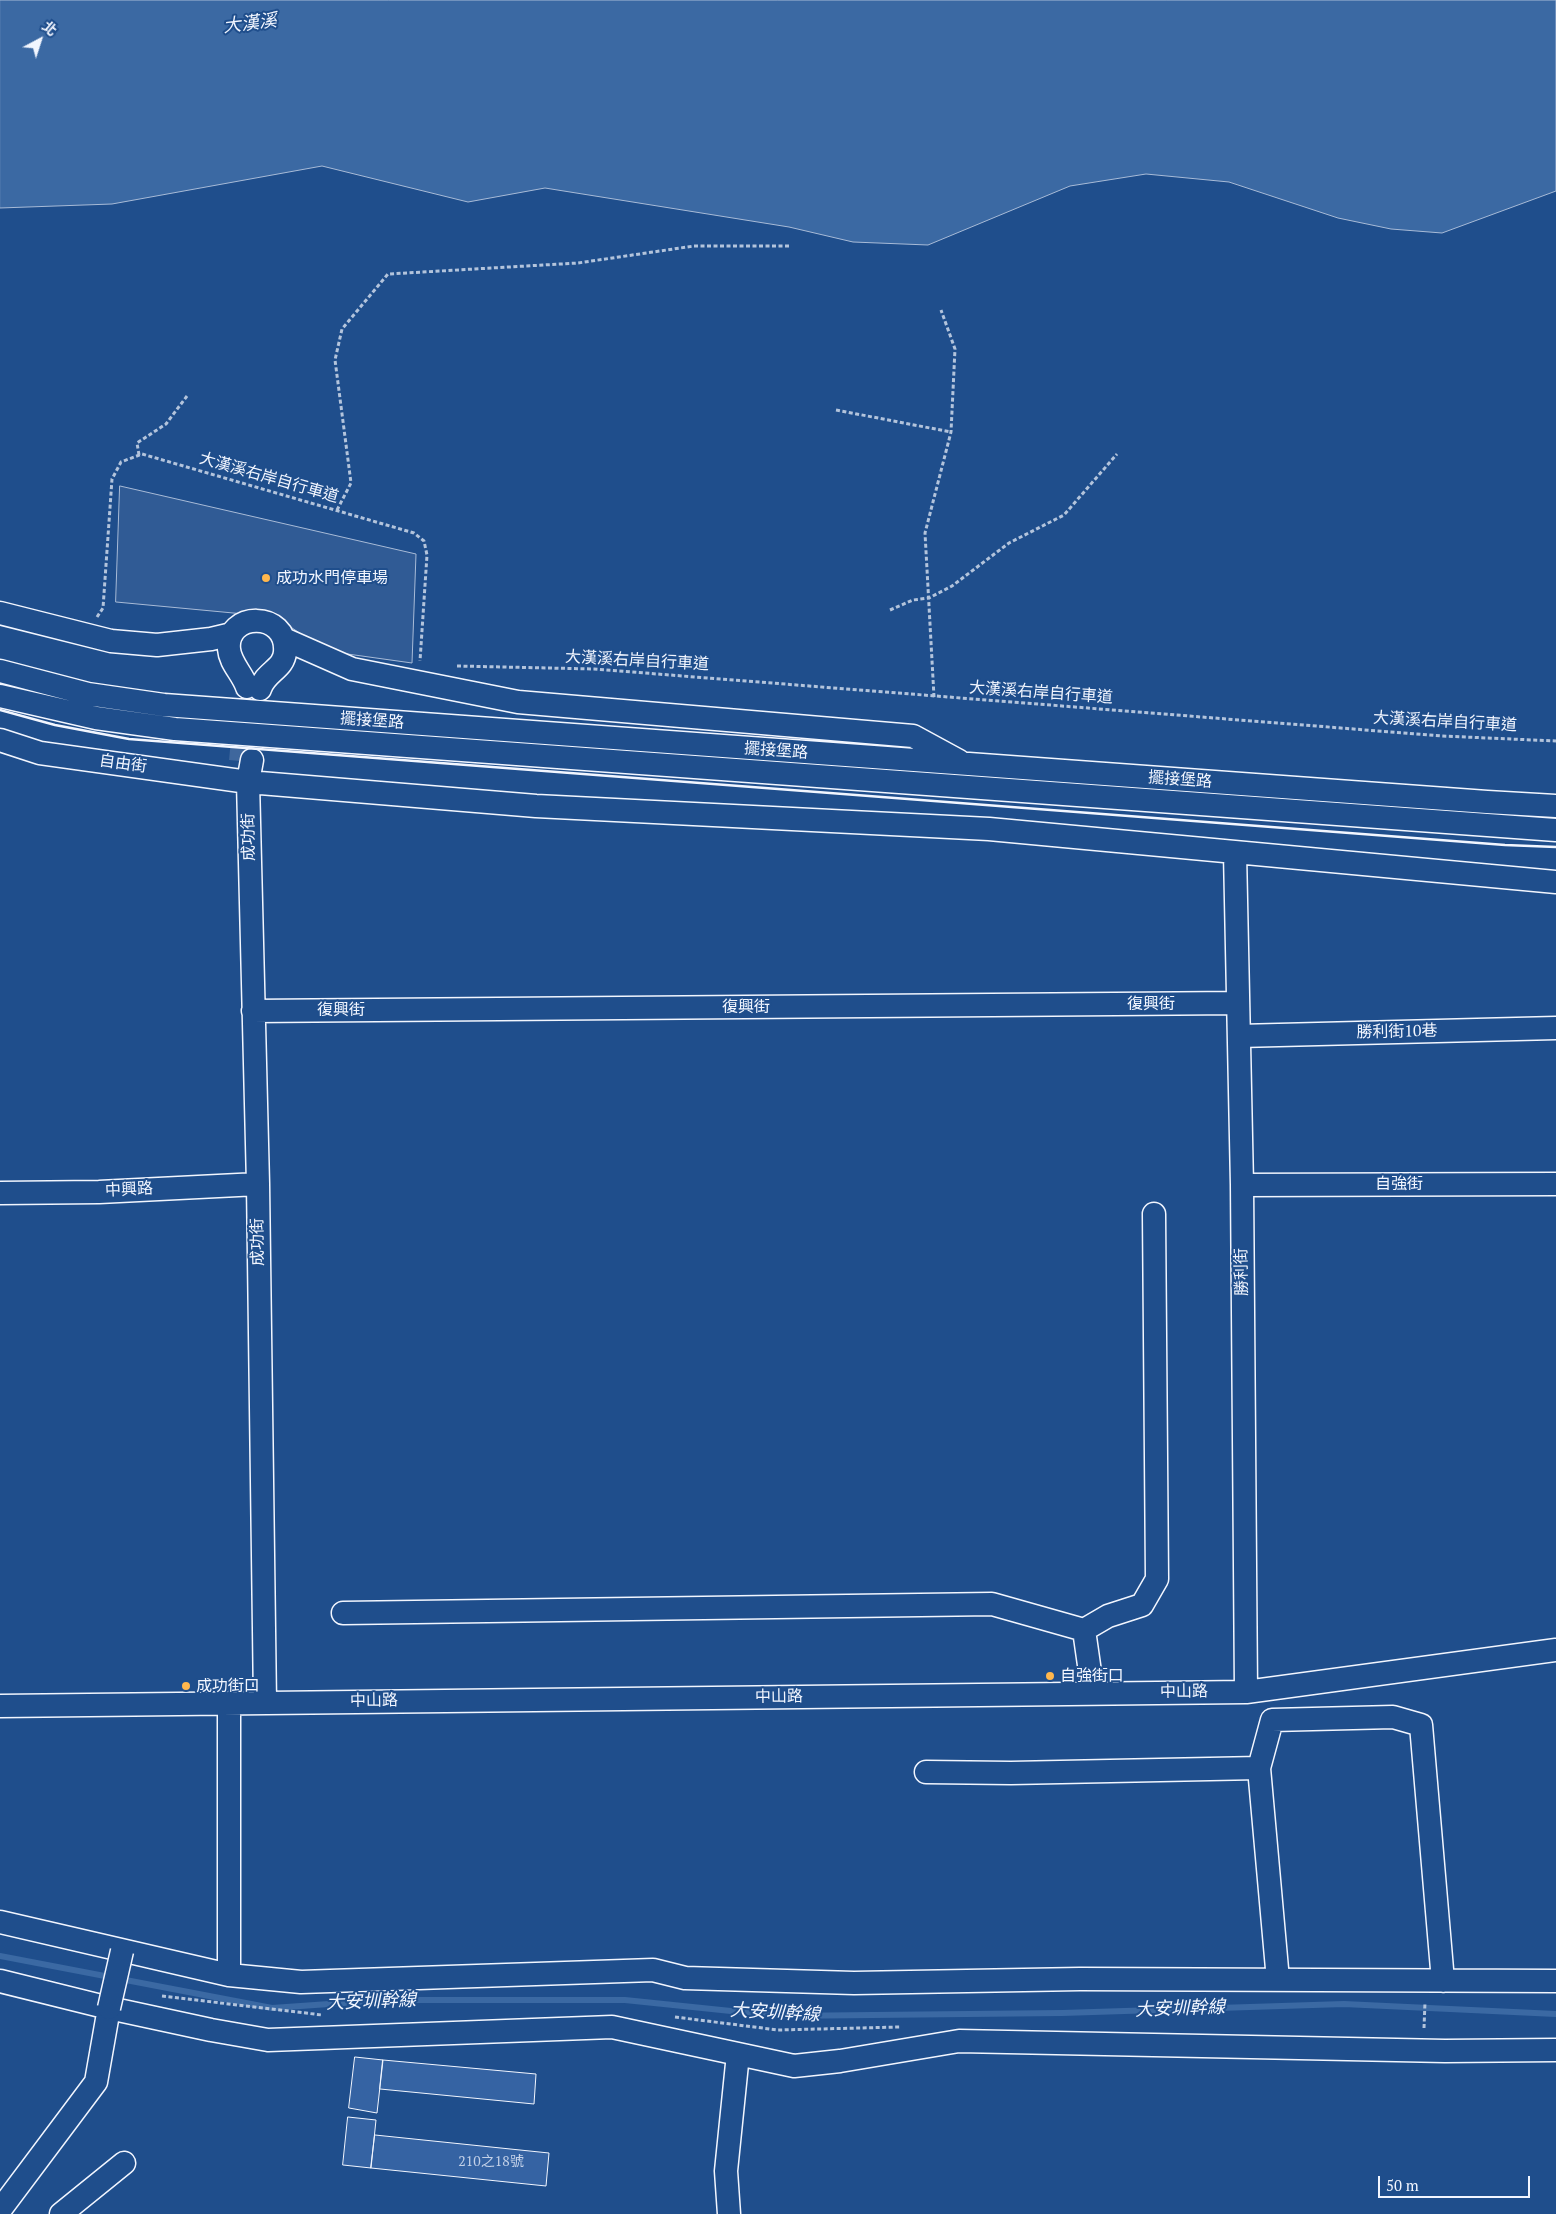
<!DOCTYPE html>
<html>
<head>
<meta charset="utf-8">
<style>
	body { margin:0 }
	#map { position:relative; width:1556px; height:2214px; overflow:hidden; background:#1f4e8c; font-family:"PT Serif","Noto Sans TC",serif }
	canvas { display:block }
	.north { position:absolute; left:15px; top:15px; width:50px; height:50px; -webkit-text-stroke:4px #1f4e8c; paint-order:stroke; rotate:40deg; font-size:14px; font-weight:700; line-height:20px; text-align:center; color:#f2f6ff }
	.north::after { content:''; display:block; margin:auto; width:18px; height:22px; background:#f2f6ff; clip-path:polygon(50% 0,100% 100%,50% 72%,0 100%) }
	.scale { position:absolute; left:1378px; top:2176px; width:152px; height:22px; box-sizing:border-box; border:2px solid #f2f6ff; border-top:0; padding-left:6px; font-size:15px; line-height:18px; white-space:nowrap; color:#f2f6ff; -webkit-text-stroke:4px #1f4e8c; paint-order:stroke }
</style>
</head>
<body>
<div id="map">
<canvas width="1556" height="2214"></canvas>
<div class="north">北</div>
<div class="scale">50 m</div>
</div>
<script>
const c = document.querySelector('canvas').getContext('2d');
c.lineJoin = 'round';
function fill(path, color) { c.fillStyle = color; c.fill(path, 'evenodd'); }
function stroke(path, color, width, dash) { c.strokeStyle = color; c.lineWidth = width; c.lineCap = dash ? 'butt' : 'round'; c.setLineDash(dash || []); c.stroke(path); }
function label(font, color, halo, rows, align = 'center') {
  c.font = font + ' "PT Serif","Noto Sans TC",serif'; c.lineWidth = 4; c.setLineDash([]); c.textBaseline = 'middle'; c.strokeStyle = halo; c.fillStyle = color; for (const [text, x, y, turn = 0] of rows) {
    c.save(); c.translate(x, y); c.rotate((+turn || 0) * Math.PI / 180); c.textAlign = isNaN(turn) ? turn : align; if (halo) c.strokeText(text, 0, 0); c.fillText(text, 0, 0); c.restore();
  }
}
const parking = new Path2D(`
	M120 486 416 554 412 663 326 651 276 617 116 602Z`);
fill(parking, '#305b95');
stroke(parking, '#a8bbd7', 1);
const water = new Path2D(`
	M0 0H1556V191L1442 233 1391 229 1338 218 1229 182 1146 174 1070 186 928 245 853 242 789 227 545 188 468 202 322 166 112 204 0 208Z`);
fill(water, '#3b69a3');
stroke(water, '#a8bbd7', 1);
stroke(new Path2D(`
	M0 1956 272 2008 386 2000H625L779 2016 1062 2013 1344 2004 1556 2014`), '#3b69a3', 6);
const building = new Path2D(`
	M355 2057 383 2060 377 2113 349 2108Z
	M383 2060 536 2074 534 2104 380 2089Z
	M348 2117 376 2120 371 2168 343 2165Z
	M375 2135 549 2153 546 2186 371 2168Z`);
fill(building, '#3563a3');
stroke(building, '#f2f6ff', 1);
stroke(new Path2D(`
	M240 761 247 687`), '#3f679d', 22, [22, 11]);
const minor = new Path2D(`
	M0 613 111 641 157 645 211 639 232 634
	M284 639 352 669 518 702 913 736 959 761
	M0 671 88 694 164 705 1487 802 1556 806
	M247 687C242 673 230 663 229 649 225 612 288 610 285 652 284 669 265 672 260 689
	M0 696 96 718 175 729 1556 830
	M0 740 40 753 248 782 536 806 989 829 1556 882
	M252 760 248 782 258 1184 265 1703
	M1235 853 1242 1185 1246 1692
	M253 1011 1238 1003
	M1239 1036 1556 1028
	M1242 1185 1556 1184
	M0 1193 99 1192 258 1184
	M343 1613 992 1604 1084 1630 1093 1693
	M1084 1630 1108 1616 1142 1605 1157 1579 1154 1214
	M229 1703V1975
	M0 1706 1246 1692 1556 1650
	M1259 1768 1272 1720 1393 1717 1421 1725 1443 1981
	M926 1772 1011 1773 1259 1768 1278 1980
	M0 1922 229 1975 301 1982 653 1970 685 1978 854 1983 1080 1979 1556 1981
	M0 1981 109 2008 211 2030 268 2040 612 2027 794 2066 840 2061 959 2041 1445 2051 1556 2050
	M0 2210 96 2082 109 2008
	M61 2214 124 2163
	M729 2214 726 2171 738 2054`);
stroke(minor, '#f2f6ff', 25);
stroke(new Path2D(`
	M836 410 951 432
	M139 455 137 443 166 424 187 396
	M337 510 351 483 335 360 342 329 388 274 578 263 694 246H790
	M890 610 913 600 929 598 952 586 1009 543 1064 515 1117 454
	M97 617 103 608 112 479 121 462 142 454 414 533 424 541 427 555 420 661
	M457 666 594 669 1442 736 1556 741
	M934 697 925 533 951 432 955 349 941 310
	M162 1996 322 2015
	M675 2017 778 2030 900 2027
	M1424 2028 1425 2002`), '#b3c4dc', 3, [4, 2.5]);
stroke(minor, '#1f4e8c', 22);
const minorBridge = new Path2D(`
	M109 2008 122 1951`);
stroke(minorBridge, '#f2f6ff', 25, []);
stroke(minorBridge, '#1f4e8c', 22);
stroke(new Path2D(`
	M0 710 55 725 129 739 1505 845 1556 847`), '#f2f6ff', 2.5);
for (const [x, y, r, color] of [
	[266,578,5,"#ffb74d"],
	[1050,1676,5,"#ffb74d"],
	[186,1686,5,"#ffb74d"]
]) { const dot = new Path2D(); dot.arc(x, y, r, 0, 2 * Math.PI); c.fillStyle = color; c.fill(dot); stroke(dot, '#1f4e8c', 2); }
label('14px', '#c3d1e8', null, [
	["210之18號",491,2162]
]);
label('16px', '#f2f6ff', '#1f4e8c', [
	["大漢溪右岸自行車道",269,478,16],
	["大漢溪右岸自行車道",637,661,3],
	["大漢溪右岸自行車道",1041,693,4],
	["擺接堡路",372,721,4],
	["大漢溪右岸自行車道",1445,722,3],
	["擺接堡路",776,751,4],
	["自由街",123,764,8],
	["擺接堡路",1180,780,4],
	["成功街",249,837,-91],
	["復興街",1151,1004],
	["復興街",746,1007],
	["復興街",341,1010],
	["勝利街10巷",1397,1032,-1],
	["自強街",1399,1184],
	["中興路",129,1190,-3],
	["成功街",258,1242,-91],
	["勝利街",1242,1272,-91],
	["中山路",1184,1692,-1],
	["中山路",779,1697,-1],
	["中山路",374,1701,-1]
]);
label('16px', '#f2f6ff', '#1f4e8c', [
	["成功水門停車場",276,578],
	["自強街口",1060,1676],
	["成功街口",196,1686]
], 'left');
label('italic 18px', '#f2f6ff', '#1f4e8c', [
	["大漢溪",250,24,-7],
	["大安圳幹線",371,2002,-2],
	["大安圳幹線",1180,2009,-2],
	["大安圳幹線",775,2013,3]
]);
</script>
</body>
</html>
